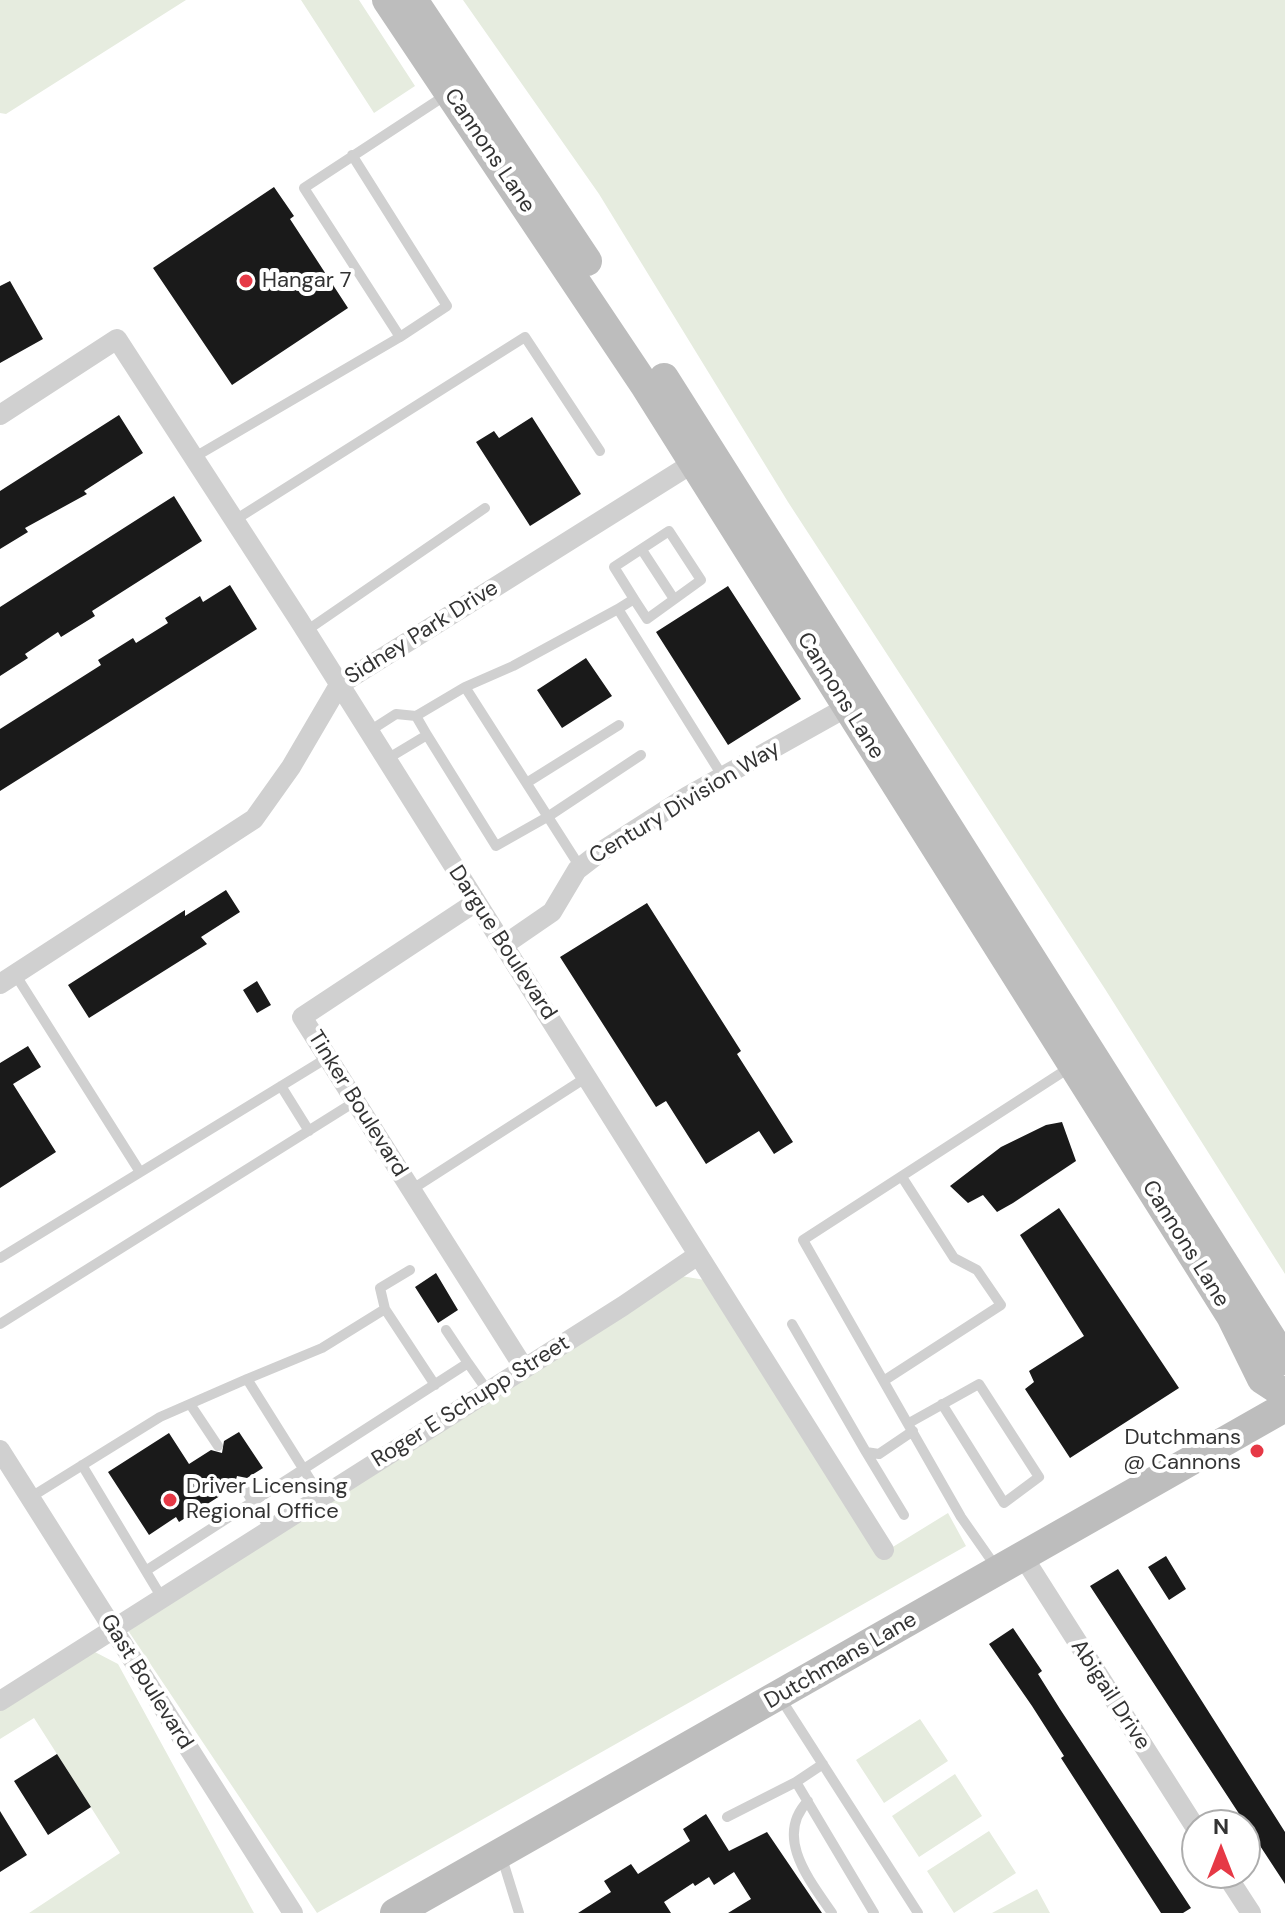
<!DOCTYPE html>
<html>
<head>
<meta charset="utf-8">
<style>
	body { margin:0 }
	#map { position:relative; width:1285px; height:1913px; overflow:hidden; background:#fff; font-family:"DM Sans",sans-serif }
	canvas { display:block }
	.north { position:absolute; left:1181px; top:1809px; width:80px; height:80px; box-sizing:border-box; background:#fff; border:2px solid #adadad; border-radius:50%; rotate:0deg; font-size:22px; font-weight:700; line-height:32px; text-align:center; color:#333 }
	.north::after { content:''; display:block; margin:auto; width:28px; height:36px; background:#e63946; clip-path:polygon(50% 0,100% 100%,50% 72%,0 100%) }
</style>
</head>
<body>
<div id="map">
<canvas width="1285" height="1913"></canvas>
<div class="north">N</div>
</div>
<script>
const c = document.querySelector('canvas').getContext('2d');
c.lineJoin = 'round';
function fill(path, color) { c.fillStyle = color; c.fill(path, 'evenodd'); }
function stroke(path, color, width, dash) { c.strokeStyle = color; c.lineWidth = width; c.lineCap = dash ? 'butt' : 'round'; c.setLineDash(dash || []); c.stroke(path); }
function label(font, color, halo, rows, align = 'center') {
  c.font = font + ' "DM Sans",sans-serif'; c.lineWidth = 8; c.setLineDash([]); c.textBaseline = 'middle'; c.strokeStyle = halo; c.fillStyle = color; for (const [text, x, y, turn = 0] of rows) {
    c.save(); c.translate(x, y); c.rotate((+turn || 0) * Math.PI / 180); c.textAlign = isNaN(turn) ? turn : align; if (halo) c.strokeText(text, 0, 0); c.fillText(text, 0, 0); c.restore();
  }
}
fill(new Path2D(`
	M0 0H186L6 114 0 113Z
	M301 0H359L415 86 374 113Z
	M463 0H1285V1274L1105 989 788 502 599 194Z
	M681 1276 711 1281 883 1553 948 1513 966 1546 317 1913 123 1623Z
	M93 1651 118 1664 254 1913H29L120 1853 34 1718 0 1739V1709Z
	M920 1719 948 1761 884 1803 856 1760Z
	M955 1774 982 1816 919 1857 892 1816Z
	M989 1831 1016 1873 954 1913 927 1871Z
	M1037 1889 1050 1913H992Z`), '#e6ecdf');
fill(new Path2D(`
	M274 187 294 216 290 219 348 308 232 385 153 268Z
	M10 281 43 339 0 363V286Z
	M119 415 143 453 84 491 87 494 25 528 28 532 0 549V491Z
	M532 417 581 494 530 526 476 442 494 431 499 438Z
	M174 496 202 541 92 611 95 616 61 637 58 632 25 654 28 658 0 676V607Z
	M230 585 257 629 0 791V729L101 665 98 660 133 638 136 643 168 623 165 618 200 596 203 602Z
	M728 586 801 699 728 745 656 632Z
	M586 658 612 696 562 728 537 690Z
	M226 890 240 912 201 937 207 944 89 1018 68 985 185 910V916Z
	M647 903 741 1051 737 1054 793 1142 774 1154 759 1131 706 1164 666 1101 656 1107 560 957Z
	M257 981 271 1005 257 1013 243 990Z
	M28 1046 41 1067 13 1084 56 1152 0 1188V1063Z
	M1062 1122 1076 1161 1013 1203 997 1212 983 1195 968 1203 950 1186 1001 1147 1046 1125Z
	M1059 1208 1179 1388 1070 1458 1025 1389 1034 1382 1029 1371 1084 1336 1020 1235Z
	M436 1273 458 1310 438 1323 415 1287Z
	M239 1432 263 1468 247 1478 237 1476 234 1487 179 1522 176 1517 149 1535 108 1472 169 1433 189 1464 211 1450 222 1453 224 1441Z
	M1166 1556 1186 1589 1169 1600 1148 1567Z
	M1118 1569 1285 1832V1884L1090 1586Z
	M1013 1628 1042 1671 1038 1674 1060 1709 1191 1908 1183 1913H1161L1061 1758 1064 1756 1032 1706 989 1644Z
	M57 1754 91 1807 48 1835 14 1781Z
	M0 1811 27 1855 0 1872Z
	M706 1814 729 1851 767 1832 822 1913H728L751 1899 734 1872 714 1885 709 1877 695 1886 693 1883 664 1902 671 1913H578L611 1892 604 1881 631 1864 638 1874 690 1841 683 1829Z`), '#1a1a1a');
stroke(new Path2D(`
	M352 155 447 306 400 337 304 188 446 95
	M193 458 400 337
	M235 520 525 337 600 451
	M642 550 674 599
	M618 609 634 599 647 619 701 580 669 531 614 567 634 599
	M306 631 485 508
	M465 687 513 666 618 609 723 777
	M368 732 396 714 416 716
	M427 735 496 846 549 816 641 755
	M387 759 427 735 416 716 465 687 580 867
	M528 782 619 725
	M15 974 140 1172
	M281 1086 309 1131
	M411 1190 587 1077
	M0 1258 327 1058
	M385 1309 380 1288 410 1270
	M0 1324 356 1101
	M792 1324 866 1452 879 1454 913 1431
	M446 1330 468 1363
	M247 1379 322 1348 385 1309 435 1385
	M885 1380 1001 1305 977 1270 954 1258 902 1177
	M190 1404 218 1446
	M909 1423 979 1384 1039 1477 1004 1503 942 1404
	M866 1452 904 1515
	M82 1465 162 1598
	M241 1483 270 1529
	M31 1497 160 1417 247 1379 321 1497
	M996 1567 961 1517 803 1240 1072 1066
	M147 1570 468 1363 487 1390
	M781 1699 918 1913
	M823 1764 796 1782 874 1913
	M808 1801C773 1837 811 1882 832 1913
	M727 1817 796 1782
	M502 1858 519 1913`), '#d0d0d0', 10);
stroke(new Path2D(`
	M0 415 117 339 299 620 884 1550
	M476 902 302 1017 524 1368
	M504 945 552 912 577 870 599 853 688 796 847 707
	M0 984 254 819 291 767 339 685 693 463
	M0 1450 293 1913
	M1024 1558 1197 1830
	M0 1701 623 1306 698 1255
	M1225 1873 1251 1913`), '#d0d0d0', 20);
stroke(new Path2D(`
	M387 0 646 387 1231 1316 1262 1379 1285 1394
	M413 0 587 261
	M664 378 1285 1360
	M395 1913 1285 1407`), '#bdbdbd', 30);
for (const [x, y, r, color] of [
	[246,281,8,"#e63946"],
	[1257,1451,8,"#e63946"],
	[170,1500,8,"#e63946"]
]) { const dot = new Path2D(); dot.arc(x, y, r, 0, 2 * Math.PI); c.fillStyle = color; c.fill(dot); stroke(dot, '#fff', 3); }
label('22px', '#333', '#fff', [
	["Cannons Lane",489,151,56],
	["Sidney Park Drive",422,633,-32],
	["Cannons Lane",840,696,58],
	["Century Division Way",685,803,-31],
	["Dargue Boulevard",502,943,57],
	["Tinker Boulevard",357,1104,58],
	["Cannons Lane",1185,1244,58],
	["Roger E Schupp Street",471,1402,-32],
	["Dutchmans Lane",841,1661,-30],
	["Gast Boulevard",146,1682,58],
	["Abigail Drive",1110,1695,57]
]);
label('22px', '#333', '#fff', [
	["Hangar 7",262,281],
	["Dutchmans",1241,1438,"right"],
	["@ Cannons",1241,1463,"right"],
	["Driver Licensing",186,1487],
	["Regional Office",186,1512]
], 'left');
</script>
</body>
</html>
